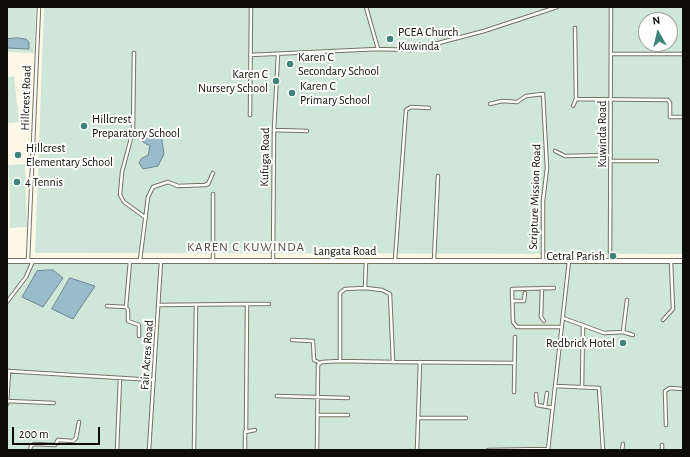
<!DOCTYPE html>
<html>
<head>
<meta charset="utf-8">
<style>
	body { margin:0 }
	#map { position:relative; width:690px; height:457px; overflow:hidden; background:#fdf8e6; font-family:"Alegreya Sans",sans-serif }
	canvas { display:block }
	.frame { position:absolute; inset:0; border:8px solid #0e0c06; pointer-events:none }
	.north { position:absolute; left:638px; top:12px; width:40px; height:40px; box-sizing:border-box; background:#fff; border:1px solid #9f9e9b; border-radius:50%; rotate:352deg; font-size:11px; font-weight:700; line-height:16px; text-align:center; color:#0e0c06 }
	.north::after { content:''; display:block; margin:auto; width:14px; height:18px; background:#3f8478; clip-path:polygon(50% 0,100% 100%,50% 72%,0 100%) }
	.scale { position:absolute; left:12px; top:427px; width:88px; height:18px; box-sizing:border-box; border:2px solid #0e0c06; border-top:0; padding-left:5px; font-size:12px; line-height:14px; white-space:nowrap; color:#0e0c06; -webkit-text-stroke:3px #fff; paint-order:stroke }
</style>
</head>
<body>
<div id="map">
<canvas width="690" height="457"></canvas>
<div class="frame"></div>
<div class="north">N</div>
<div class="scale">200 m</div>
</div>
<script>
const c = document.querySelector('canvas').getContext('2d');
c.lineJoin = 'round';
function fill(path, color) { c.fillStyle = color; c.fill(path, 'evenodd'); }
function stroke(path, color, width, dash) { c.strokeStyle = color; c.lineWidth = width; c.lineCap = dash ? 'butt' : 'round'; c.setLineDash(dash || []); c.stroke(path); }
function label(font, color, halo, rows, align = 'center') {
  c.font = font + ' "Alegreya Sans",sans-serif'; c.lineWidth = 4; c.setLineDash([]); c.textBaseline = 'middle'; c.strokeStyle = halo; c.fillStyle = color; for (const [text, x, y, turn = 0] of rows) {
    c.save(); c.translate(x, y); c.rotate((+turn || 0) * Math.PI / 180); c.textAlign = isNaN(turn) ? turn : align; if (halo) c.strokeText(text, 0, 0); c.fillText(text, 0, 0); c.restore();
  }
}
fill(new Path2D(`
	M7 7H36L34 53 7 52Z
	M44 7H683V254L35 253ZM646 20H670V44H646Z
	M14 76 19 122 7 123V77Z
	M25 164 27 227 10 228V200H19H10L8 165Z
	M683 263V450H7V264Z`), '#cfe7d8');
const water = new Path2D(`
	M18 38 26 39 29 42V49L7 48V39Z
	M143 131H153L161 134 164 154 158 166 143 169 139 163 141 159 148 155 150 146 143 142 140 135Z
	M53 270 63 278 43 307 22 297 37 271Z
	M70 278 95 286 73 319 52 309Z`);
fill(water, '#98bccb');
stroke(water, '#6f8790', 1);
const minor = new Path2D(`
	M366 7 378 49
	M575 28 576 99 668 100 670 103V117H683
	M134 53 133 131 122 172 120 195 124 202 146 218
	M612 54H683
	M250 55 378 49 412 50 484 31 557 7
	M490 104 502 101 517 102 526 96 543 94 547 168 543 201V261
	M573 106 576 99
	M250 115 251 7
	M274 130 307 131
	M555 151 565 156 611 155
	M611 161H657
	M213 194V261
	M28 260 39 7
	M140 260 148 197 153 187 168 182 178 186 205 185 208 184 213 173
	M395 260 406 110 411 107 429 108
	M434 260 438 176
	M273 261 274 130 278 54
	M610 261 611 7
	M365 288 382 290 390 294 393 362 514 363
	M542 288 541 317 544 321
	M554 288 512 289 513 322 517 327H562
	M512 301H524L525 293
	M7 302 26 277 33 261
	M247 304H269
	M159 305 247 304 246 431
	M107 306 126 307 130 261
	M126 307 128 310V321L139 325V336
	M563 318 604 333 623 332 633 335
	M663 320 673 309 671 261
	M623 332 627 300
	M292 340 313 341 314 360 320 363
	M340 361 393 362
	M7 371 154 380
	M556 386 599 388 603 450
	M582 387 583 325
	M514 392 515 337
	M536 394 537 405 553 408
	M277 396 348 398
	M7 401 54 403
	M7 404 9 371
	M545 406 547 393
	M318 415H348
	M418 418H466
	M666 425 665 391 670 388 683 389
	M662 445V450
	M30 450 31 446 34 444 55 445 58 440 73 441 76 438 79 422
	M117 450 120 378
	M149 450 161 261
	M194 450 196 305
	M245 450V432L255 430
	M317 450 318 365 322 362 340 361V293L345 289 365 288 366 261
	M417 450 420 362
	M488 450 548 449
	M548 450 569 261
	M622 450 623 444`);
const secondary = new Path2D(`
	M7 261H683`);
stroke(minor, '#767262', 4.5);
stroke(secondary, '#767262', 6);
stroke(minor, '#fff', 2.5);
stroke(secondary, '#fff', 4);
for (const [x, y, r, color] of [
	[390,39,4,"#3f8478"],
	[290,64,4,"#3f8478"],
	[276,81,4,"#3f8478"],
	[292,93,4,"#3f8478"],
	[84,126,4,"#3f8478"],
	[18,155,4,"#3f8478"],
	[17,182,4,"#3f8478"],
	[613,256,4,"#3f8478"],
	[623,343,4,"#3f8478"]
]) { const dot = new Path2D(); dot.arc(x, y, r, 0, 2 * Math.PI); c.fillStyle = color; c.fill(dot); stroke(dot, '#fff', 1.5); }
label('12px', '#0e0c06', '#fff', [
	["PCEA Church",398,32],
	["Kuwinda",398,46],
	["Karen C",298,57],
	["Secondary School",298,71],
	["Karen C",268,74,"right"],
	["Nursery School",268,88,"right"],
	["Karen C",300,86],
	["Primary School",300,100],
	["Hillcrest",92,119],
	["Preparatory School",92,133],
	["Hillcrest",26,148],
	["Elementary School",26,162],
	["4 Tennis",25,182],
	["Cetral Parish",605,256,"right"],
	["Redbrick Hotel",615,343,"right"]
], 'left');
label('12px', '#0e0c06', '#fff', [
	["Hillcrest Road",26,98,-88],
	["Kuwinda Road",602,134,-90],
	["Kufuga Road",265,157,-89],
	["Scripture Mission Road",535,197,-88],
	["Langata Road",345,251],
	["Fair Acres Road",147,355,-86]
]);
c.letterSpacing = '1px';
label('13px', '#504b3d', '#fff', [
	["KAREN C KUWINDA",246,247]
]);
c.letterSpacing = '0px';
</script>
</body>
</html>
